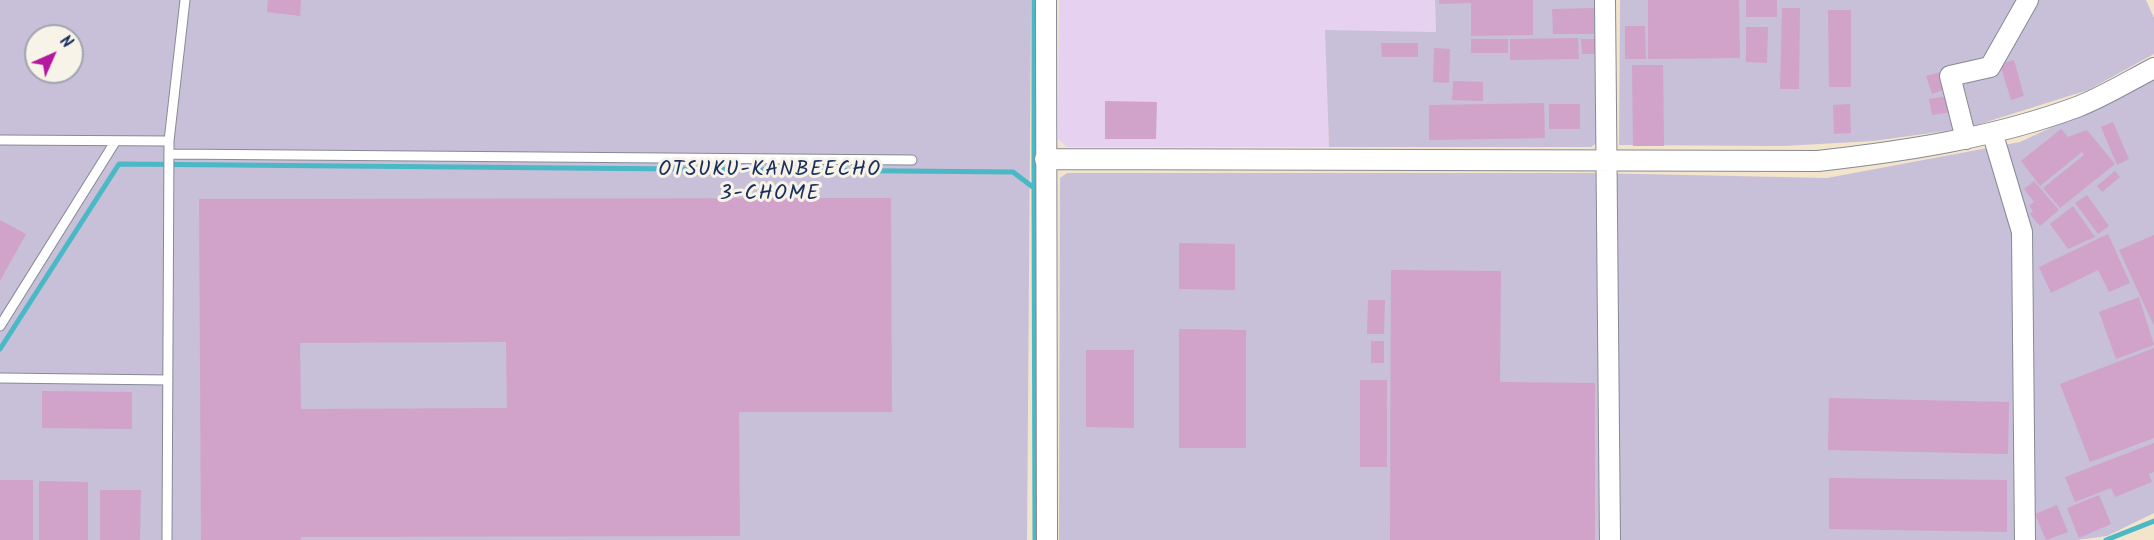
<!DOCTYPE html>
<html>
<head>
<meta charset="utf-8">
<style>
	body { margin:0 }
	#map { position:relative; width:2154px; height:540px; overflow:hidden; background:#f3e4cc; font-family:Kalam,sans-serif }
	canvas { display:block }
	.north { position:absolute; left:24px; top:24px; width:60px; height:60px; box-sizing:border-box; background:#f7f3e8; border:2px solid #9fa5b1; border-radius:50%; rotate:45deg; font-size:16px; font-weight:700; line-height:24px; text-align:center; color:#1b2f5e }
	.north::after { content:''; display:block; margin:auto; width:21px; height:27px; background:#b5179e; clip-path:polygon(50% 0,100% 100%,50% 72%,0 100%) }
</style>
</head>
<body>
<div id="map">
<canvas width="2154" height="540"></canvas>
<div class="north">N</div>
</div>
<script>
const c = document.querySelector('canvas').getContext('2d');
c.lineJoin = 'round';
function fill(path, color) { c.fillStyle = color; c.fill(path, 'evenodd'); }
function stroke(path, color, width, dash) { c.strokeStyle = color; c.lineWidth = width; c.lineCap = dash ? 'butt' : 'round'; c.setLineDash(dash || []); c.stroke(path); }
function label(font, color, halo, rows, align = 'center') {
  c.font = font + ' Kalam,sans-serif'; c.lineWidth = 6; c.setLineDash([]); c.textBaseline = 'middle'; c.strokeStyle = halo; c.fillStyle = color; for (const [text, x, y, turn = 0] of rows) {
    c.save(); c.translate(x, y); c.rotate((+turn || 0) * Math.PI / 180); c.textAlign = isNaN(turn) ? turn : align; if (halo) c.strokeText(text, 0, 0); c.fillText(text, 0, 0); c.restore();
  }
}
fill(new Path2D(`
	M1059 0H1435L1436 32 1326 31 1329 147H1067L1058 139Z`), '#e6d2f0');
fill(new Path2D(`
	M0 0H1031L1027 540H0ZM36 36H72V72H36Z
	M1435 0H1599L1598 142 1591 147H1329L1325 30 1436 32Z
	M1620 0H2146L2154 18V54L2088 90 1967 128 1873 141 1783 146 1619 145Z
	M2154 80V513L2107 536 2077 540H1059L1060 178 1067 173H1591L1827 178 2020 142Z`), '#c8bfd8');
stroke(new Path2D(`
	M1034 188V0
	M0 349 119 164 1013 172 1034 188 1035 540
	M2106 540 2154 521`), '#4bb8c5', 5);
fill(new Path2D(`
	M268 0H301L300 16 267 12Z
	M1439 0H1533V35L1471 36V3L1439 4Z
	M1648 0H1739L1740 58 1648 59Z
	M1746 0H1777V17H1746Z
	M1594 8V34H1553L1552 9Z
	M1782 8H1800L1799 89H1780Z
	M1828 10H1851V87H1829Z
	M1625 26H1645L1646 59H1625Z
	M1746 27H1768L1767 63 1746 62Z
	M1578 38 1579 59 1510 60V39Z
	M1471 39H1508V53H1471Z
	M1581 39H1595V54H1582Z
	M1381 43H1418V57H1382Z
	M1434 48 1450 49 1449 83 1433 82Z
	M2014 60 2024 96 2011 100 2000 64Z
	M1632 65H1663L1664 146H1633Z
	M1941 72 1946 89 1932 94 1926 76Z
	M1453 81 1483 82V101L1452 100Z
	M1948 96 1951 112 1932 115 1929 99Z
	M1105 101 1157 102 1156 139H1105Z
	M1544 103 1545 138 1429 140V105Z
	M1549 104H1580V129H1549Z
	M1850 104 1851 133 1834 134 1833 105Z
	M2113 122 2129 159 2117 165 2101 127Z
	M2061 129 2068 137 2087 130 2115 164 2060 208 2043 188 2084 155 2082 152 2040 186 2021 161Z
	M2115 171 2120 177 2102 192 2097 186Z
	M2034 181 2059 210 2040 226 2030 214 2033 211 2029 206 2034 202 2024 189Z
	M2087 195 2109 226 2098 234 2075 203Z
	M891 198 892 412H739L740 536 301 537V540H201L199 199ZM506 342 507 408 301 409 300 343Z
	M2073 206 2095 237 2068 249 2050 224Z
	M0 220 26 234 0 281Z
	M2108 234 2130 283 2109 292 2098 270 2051 293 2039 267Z
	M2154 235V326L2119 250Z
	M1179 243 1235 244V290L1179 289Z
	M1391 270 1501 271 1500 382 1595 383V540H1390Z
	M2139 297 2154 345 2116 359 2099 312Z
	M1368 300H1385L1384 334H1367Z
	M1179 329 1246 330V448H1179Z
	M1371 341H1384V363H1371Z
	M2154 348V438L2090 462 2060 384Z
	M1086 350H1134V428L1086 427Z
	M1360 380H1387V467H1360Z
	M42 391 132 392V429L42 428Z
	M1829 398 2009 402 2008 454 1828 450Z
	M2154 443V472L2149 474 2152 482 2115 497 2111 488 2075 502 2065 477Z
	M1829 478 2007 480V532L1829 529Z
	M0 480H33V540H0Z
	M39 481 88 482V540H39Z
	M100 490H141L140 540H100Z
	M2099 495 2111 524 2079 538 2067 508Z
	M2057 505 2068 532 2046 540 2035 514Z`), '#d1a3ca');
const lane = new Path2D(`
	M0 140 169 141
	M170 154 912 160
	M0 326 115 142
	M0 378 168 380
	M167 540 169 141 185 0`);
const street = new Path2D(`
	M1046 0 1047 540
	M1605 0 1610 540
	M1993 135 2022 232 2025 540
	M1966 139 1950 76 1990 67 2028 0
	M1045 159 1818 161C1906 151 1993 138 2077 107 2103 97 2129 81 2154 68`);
stroke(lane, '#878a95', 11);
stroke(street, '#878a95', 22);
stroke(lane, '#fff', 9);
stroke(street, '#fff', 20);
c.letterSpacing = '1.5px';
label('21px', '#1b2f5e', '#f7f3e8', [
	["OTSUKU-KANBEECHO",770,171],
	["3-CHOME",770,195]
]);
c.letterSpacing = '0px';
</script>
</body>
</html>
